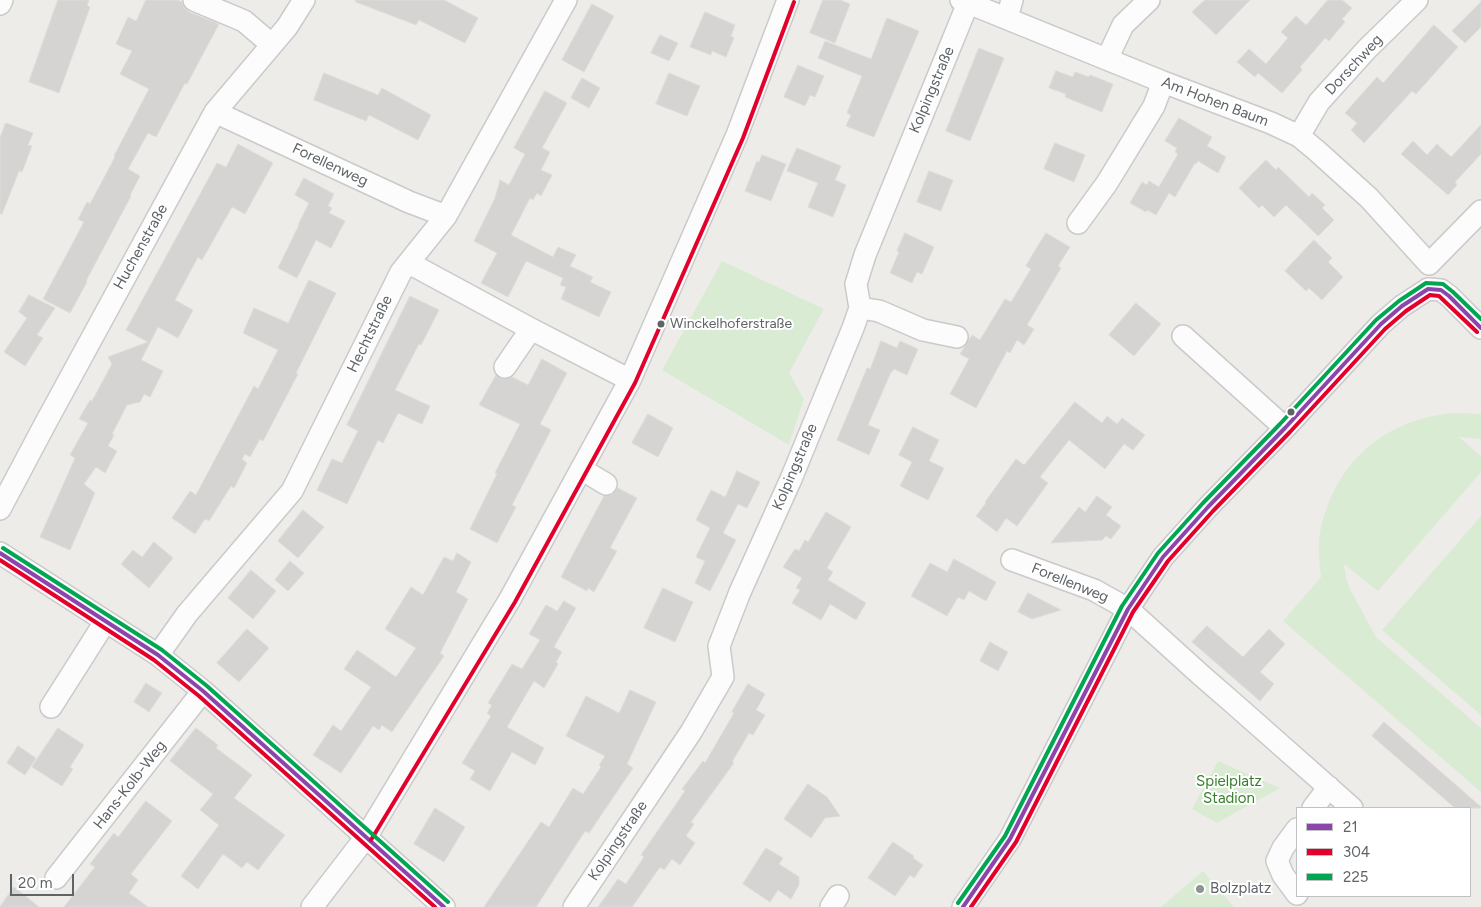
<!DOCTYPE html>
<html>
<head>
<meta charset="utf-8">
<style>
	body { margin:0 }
	#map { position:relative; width:1481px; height:907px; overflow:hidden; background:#eeece9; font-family:Figtree,sans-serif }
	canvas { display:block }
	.legend { position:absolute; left:1296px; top:807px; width:175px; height:90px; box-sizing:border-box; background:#fff; border:1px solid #bfc1c3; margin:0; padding:6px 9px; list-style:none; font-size:15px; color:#5e6468 }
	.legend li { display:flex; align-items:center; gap:10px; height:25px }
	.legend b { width:25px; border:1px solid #bfc1c3 }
	.scale { position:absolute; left:10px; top:874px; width:64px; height:22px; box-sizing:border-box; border:2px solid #5e6468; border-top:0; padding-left:6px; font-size:15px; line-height:18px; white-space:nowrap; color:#5e6468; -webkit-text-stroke:4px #fff; paint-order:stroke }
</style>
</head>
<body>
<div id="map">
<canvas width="1481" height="907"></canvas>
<ul class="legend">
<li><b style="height:6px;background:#8e44ad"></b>21</li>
<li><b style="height:6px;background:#e4002b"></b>304</li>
<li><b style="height:6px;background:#00a651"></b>225</li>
</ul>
<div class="scale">20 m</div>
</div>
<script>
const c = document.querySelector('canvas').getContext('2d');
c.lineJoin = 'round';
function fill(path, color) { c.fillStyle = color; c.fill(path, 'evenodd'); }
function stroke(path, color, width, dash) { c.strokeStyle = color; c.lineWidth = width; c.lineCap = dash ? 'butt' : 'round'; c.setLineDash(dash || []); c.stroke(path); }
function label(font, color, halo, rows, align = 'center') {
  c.font = font + ' Figtree,sans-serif'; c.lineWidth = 4; c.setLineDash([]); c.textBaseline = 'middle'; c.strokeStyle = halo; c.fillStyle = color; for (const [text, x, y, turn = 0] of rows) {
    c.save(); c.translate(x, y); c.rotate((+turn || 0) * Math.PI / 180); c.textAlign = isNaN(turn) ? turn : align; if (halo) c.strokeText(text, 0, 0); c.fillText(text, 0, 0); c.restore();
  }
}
fill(new Path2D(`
	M722 261 824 309 789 373 804 399 789 445 662 370Z
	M1454 413 1481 414V439L1459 437 1481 456V472L1378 591 1344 564 1346 578 1351 591 1376 637 1481 728V792L1283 621 1321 577C1319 559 1317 541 1322 523 1339 458 1387 419 1454 413Z
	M1481 516V715L1382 630Z
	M1218 761 1280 788 1217 823 1192 809Z
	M1203 871 1234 907H1161Z`), '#d9ebd3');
const building = new Path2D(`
	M58 0H89L87 6 90 7 59 93 29 82Z
	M146 0H177L182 2 184 8 189 12 219 24 187 84 185 83 156 137 148 133 128 169 140 176 130 195 131 196 86 281 87 282 70 313 43 299 84 222 78 219 87 202 90 204 115 157 114 156 149 89 120 74 132 51 116 44 128 17 136 21Z
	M356 0H444L478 18 465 43 419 20 416 25 356 2Z
	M823 0H840L850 4 835 43 810 33Z
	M1205 0H1250L1216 35 1192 12Z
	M1328 0H1342L1352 8 1342 19 1345 22 1329 41 1325 38 1300 67 1302 70 1282 93 1258 73 1255 77 1237 62 1249 49 1266 64 1288 38 1281 32 1296 16 1306 25Z
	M1481 2V27L1465 43 1452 31Z
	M592 4 614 16 584 72 562 60Z
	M705 12 735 25 731 36 734 38 726 57 712 51 711 55 690 47Z
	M887 18 919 31 874 137 846 126 851 115 847 113 862 76 818 58 825 41 871 59Z
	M1434 25 1458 47 1416 94 1412 91 1364 143 1351 130 1357 123 1345 113 1377 77 1383 83Z
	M660 35 678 43 669 61 651 53Z
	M979 48 1004 58 970 141 946 131Z
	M798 65 824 76 815 97 810 95 805 106 784 97Z
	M1056 71 1073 77 1075 72 1089 77 1090 75 1113 84 1102 112 1065 97 1066 94 1049 88Z
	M324 73 378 95 382 88 431 115 418 140 369 115 366 121 314 100Z
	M669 73 700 86 687 116 656 104Z
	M582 78 600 88 589 108 571 98Z
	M545 91 567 103 542 148 550 152 541 170 552 175 541 196 537 193 533 200 530 198 511 235 553 257 558 247 576 255 570 266 593 277 590 282 611 292 599 317 561 299 566 287 560 285 563 278 526 261 508 297 481 283 497 253 474 241 495 198 500 180 509 185 525 154 514 148Z
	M1179 118 1212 137 1207 146 1226 157 1218 173 1198 161 1196 164 1195 163 1175 197 1169 193 1156 215 1147 210 1146 212 1130 203 1142 182 1147 185 1149 181 1159 187 1178 154 1175 152 1177 148 1165 141Z
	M6 123 33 133 28 145 32 146 22 172 19 171 2 214H0V138Z
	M1481 125V154L1455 182 1457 185 1448 195 1401 154 1413 141 1427 155 1437 144 1451 157Z
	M1055 143 1085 155 1074 182 1044 169Z
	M238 144 273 163 245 214 232 207 202 260 198 257 175 300 193 310 178 338 158 327 141 360 163 371 150 397 144 394 140 402 127 405 112 434 114 435 108 446 117 451 105 473 96 467 84 484 95 493 70 550 40 537 75 458 70 455 88 423 79 419 90 400 92 401 112 364 108 357 148 342 126 330 217 163 226 167Z
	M797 148 841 166 835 180 846 185 833 217 808 207 818 183 787 171Z
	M762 155 786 164 771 201 745 191 757 161 759 162Z
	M1266 160 1276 170 1278 167 1309 197 1312 193 1325 205 1322 208 1334 220 1318 236 1286 205 1274 217 1262 205 1259 208 1239 188Z
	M929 171 953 180 941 211 917 202Z
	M304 178 334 194 328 206 332 208 329 213 345 221 331 248 316 240 297 278 278 268 299 225H298L309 203 295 195Z
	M905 233 934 247 922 274 917 272 912 283 890 273 899 252 897 251Z
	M1046 233 1070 247 1058 266 1061 268 1027 325 1034 329 1024 345 1017 340 1010 353 1007 351 976 408 950 394 969 359 960 354 972 335 980 340 1005 299 1011 302 1031 269 1026 266Z
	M1314 240 1332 258 1328 262 1343 277 1322 300 1309 288 1306 291 1285 271Z
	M309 280 336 293 296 373 298 374 263 441 260 439 250 457 245 454 242 459 247 463 234 488 231 486 209 521 205 519 195 534 172 518 190 491 196 495 254 386 258 389 278 350 243 333 254 308 288 323Z
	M29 295 55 308 37 335 43 338 25 366 4 352 27 318 19 312Z
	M410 296 439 310 421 345 419 344 395 390 430 406 422 424 398 413 383 443 378 440 347 504 317 490 332 459 342 463 358 431 347 425Z
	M1136 303 1161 324 1134 356 1109 335Z
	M881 341 897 348 900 341 918 349 907 375 894 369 892 372H891L868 425 880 430 869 455 837 440 867 368 870 369Z
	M542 359 567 373 540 424 551 430 512 505 516 507 497 543 470 529 497 474 495 473 520 424 479 405 496 375 504 379 512 377 528 385Z
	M1075 402 1102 423 1107 416 1117 424 1122 418 1145 435 1133 450 1124 444 1105 469 1069 440 1040 477 1048 483 1017 526 1006 518 997 532 976 516 986 503 985 502 1016 459 1024 465Z
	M648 414 673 428 658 457 632 443Z
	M913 427 939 440 929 461 944 468 928 500 900 486 912 462 899 455Z
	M737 471 760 482 747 508 738 504 723 533 736 540 710 591 695 583 705 561 696 557 710 528 696 520 711 490 725 497Z
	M618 488 637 498 610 548 617 551 594 592 588 588 587 591 561 577 604 496 612 495Z
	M1097 496 1112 507 1106 515 1121 526 1111 539 1106 536 1102 540 1051 543 1079 507 1085 512Z
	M303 510 324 527 298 558 278 541Z
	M826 512 851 527 827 568 833 572 828 580 866 603 856 620 830 604 821 620 792 603 800 590 796 588 802 578 783 567 795 549 799 551 805 540 808 542Z
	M154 542 173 558 149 588 121 564 133 550 142 557Z
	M457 553 471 562 456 592 468 599 440 653 444 656 392 732 382 725 379 730 373 726 341 773 313 755 333 725 341 731 371 687 344 669 357 650 396 677 416 648 385 629 411 587 423 595 444 557 453 561Z
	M954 559 996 582 986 601 969 591 964 600 958 597 947 616 911 596 930 563 947 572Z
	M290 561 304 573 288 591 275 580Z
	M251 570 276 591 253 619 228 598Z
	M663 588 693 602 675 642 644 628Z
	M1028 593 1061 610 1032 619 1018 612Z
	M564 601 576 608 554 647 562 652 556 662 558 664 544 688 534 681 507 727 544 748 535 765 512 752 490 791 470 779 475 771 462 763 491 716 487 713 492 705 488 703 512 664 522 669 540 640 529 634 546 605 557 611Z
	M1207 626 1243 657 1269 629 1285 644 1260 672 1274 684 1260 701 1192 642Z
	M247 629 269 648 239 682 217 663Z
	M990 642 1008 652 998 671 980 661Z
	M146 683 162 693 149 712 134 702Z
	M748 684 765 694 756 710 765 715 753 735 749 733 732 762 734 763 691 822 694 824 686 836 695 843 680 865 672 859 664 870 660 867 632 907H598L618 879 626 884 644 857 641 855 685 791 682 789 703 761 705 763 734 713 732 712Z
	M630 690 656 702 627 764 633 768 589 833 585 831 536 907H484L541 822 549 827 573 788 583 794 601 767 599 765 605 756 566 736 586 696 619 713Z
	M1384 722 1481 807V808H1455L1372 736Z
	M58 728 84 745 70 767 73 769 62 786 32 767Z
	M196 728 218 745 216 748 252 775 234 798 285 835 258 870 247 862 242 868 223 854 198 889 181 876 219 825 200 810 213 794 170 761Z
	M18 746 36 758 25 775 7 763Z
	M808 784 827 797 840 816 825 818 811 838 784 819Z
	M146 801 172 821 131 874 138 880 129 893 148 907H64L95 867 90 864 114 833 118 837Z
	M435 808 465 827 444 862 414 844Z
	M893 842 914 856 913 858 923 865 914 878 910 875 895 896 868 878Z
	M766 848 783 858 779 864 799 877V885L791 899 778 890 770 902 743 884Z
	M14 887 39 907H0Z`);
fill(building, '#d6d4d3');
stroke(building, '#dedcd8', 1);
const minor = new Path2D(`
	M194 0 244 21 271 44
	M961 0 1163 82 1271 123 1299 136 1317 151 1369 198 1429 264
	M0 4 2 0
	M1007 18 1012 0
	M1107 59 1123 25 1149 0
	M215 112 409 202 446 216
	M1299 136 1319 102 1367 49 1417 0
	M1078 223 1107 183 1154 106 1163 82
	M409 263 531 329 630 380
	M1429 264 1481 211
	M1428 289 1441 290 1449 296 1481 328
	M860 308 879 311 923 330 957 337
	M1183 336 1285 428
	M505 367 531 329
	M581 469 606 484
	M0 509 44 426 215 112 287 27 304 0
	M0 553 158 655 203 691 444 907
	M1012 560 1094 590 1128 609 1202 676 1232 702 1352 808
	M158 655 187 614 292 491 401 272 446 216 566 0
	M51 707 105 622
	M1313 808 1329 787
	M1297 829 1283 848 1277 861 1283 875 1297 894
	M56 878 203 691
	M312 907 366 837 510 599 630 380 737 135 788 0
	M574 907 691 732 723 677 719 646 740 592 791 479 853 328 860 308 856 284 865 255 968 3
	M831 907 838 896
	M963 907 1010 839 1128 609 1163 557 1208 507 1285 428 1381 324 1402 306 1428 289`);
stroke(minor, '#cacaca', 24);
stroke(minor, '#fcfcfc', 21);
stroke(new Path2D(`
	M1428 289 1441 290 1449 296 1481 328
	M0 553 158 655 203 691 444 907
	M963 907 1010 839 1128 609 1163 557 1208 507 1285 428 1381 324 1402 306 1428 289`), '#8e44ad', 4);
stroke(new Path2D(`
	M0 560 154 660 199 696 435 907
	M371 840 515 602 635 383 743 138 794 2
	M971 907 1016 842 1133 612 1168 561 1213 511 1290 432 1385 329 1406 311 1430 295 1439 296 1477 332`), '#e4002b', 4);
stroke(new Path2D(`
	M3 548 162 650 207 686 448 902
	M958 903 1005 836 1122 606 1158 553 1203 503 1280 424 1376 320 1399 301 1426 283 1443 284 1453 292 1481 319`), '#00a651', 4);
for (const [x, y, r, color] of [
	[661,324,4.5,"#5e6468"],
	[1291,412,4.5,"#5e6468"],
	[1200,889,5,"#909495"]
]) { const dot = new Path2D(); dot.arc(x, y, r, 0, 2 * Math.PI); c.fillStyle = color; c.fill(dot); stroke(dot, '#fff', 2); }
label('14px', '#5e6468', '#fff', [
	["Winckelhoferstraße",670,324]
], 'left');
label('15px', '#5e6468', '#fff', [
	["Dorschweg",1354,65,-47],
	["Kolpingstraße",932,90,-67],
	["Am Hohen Baum",1215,102,21],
	["Forellenweg",330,165,25],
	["Huchenstraße",141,247,-61],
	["Hechtstraße",370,334,-64],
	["Kolpingstraße",795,467,-67],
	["Forellenweg",1070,583,22],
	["Hans-Kolb-Weg",130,785,-52],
	["Kolpingstraße",618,841,-56]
]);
label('15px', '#36802b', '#fff', [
	["Spielplatz",1229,782],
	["Stadion",1229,799]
]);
label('15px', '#5e6468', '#fff', [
	["Bolzplatz",1210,889]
], 'left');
</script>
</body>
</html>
